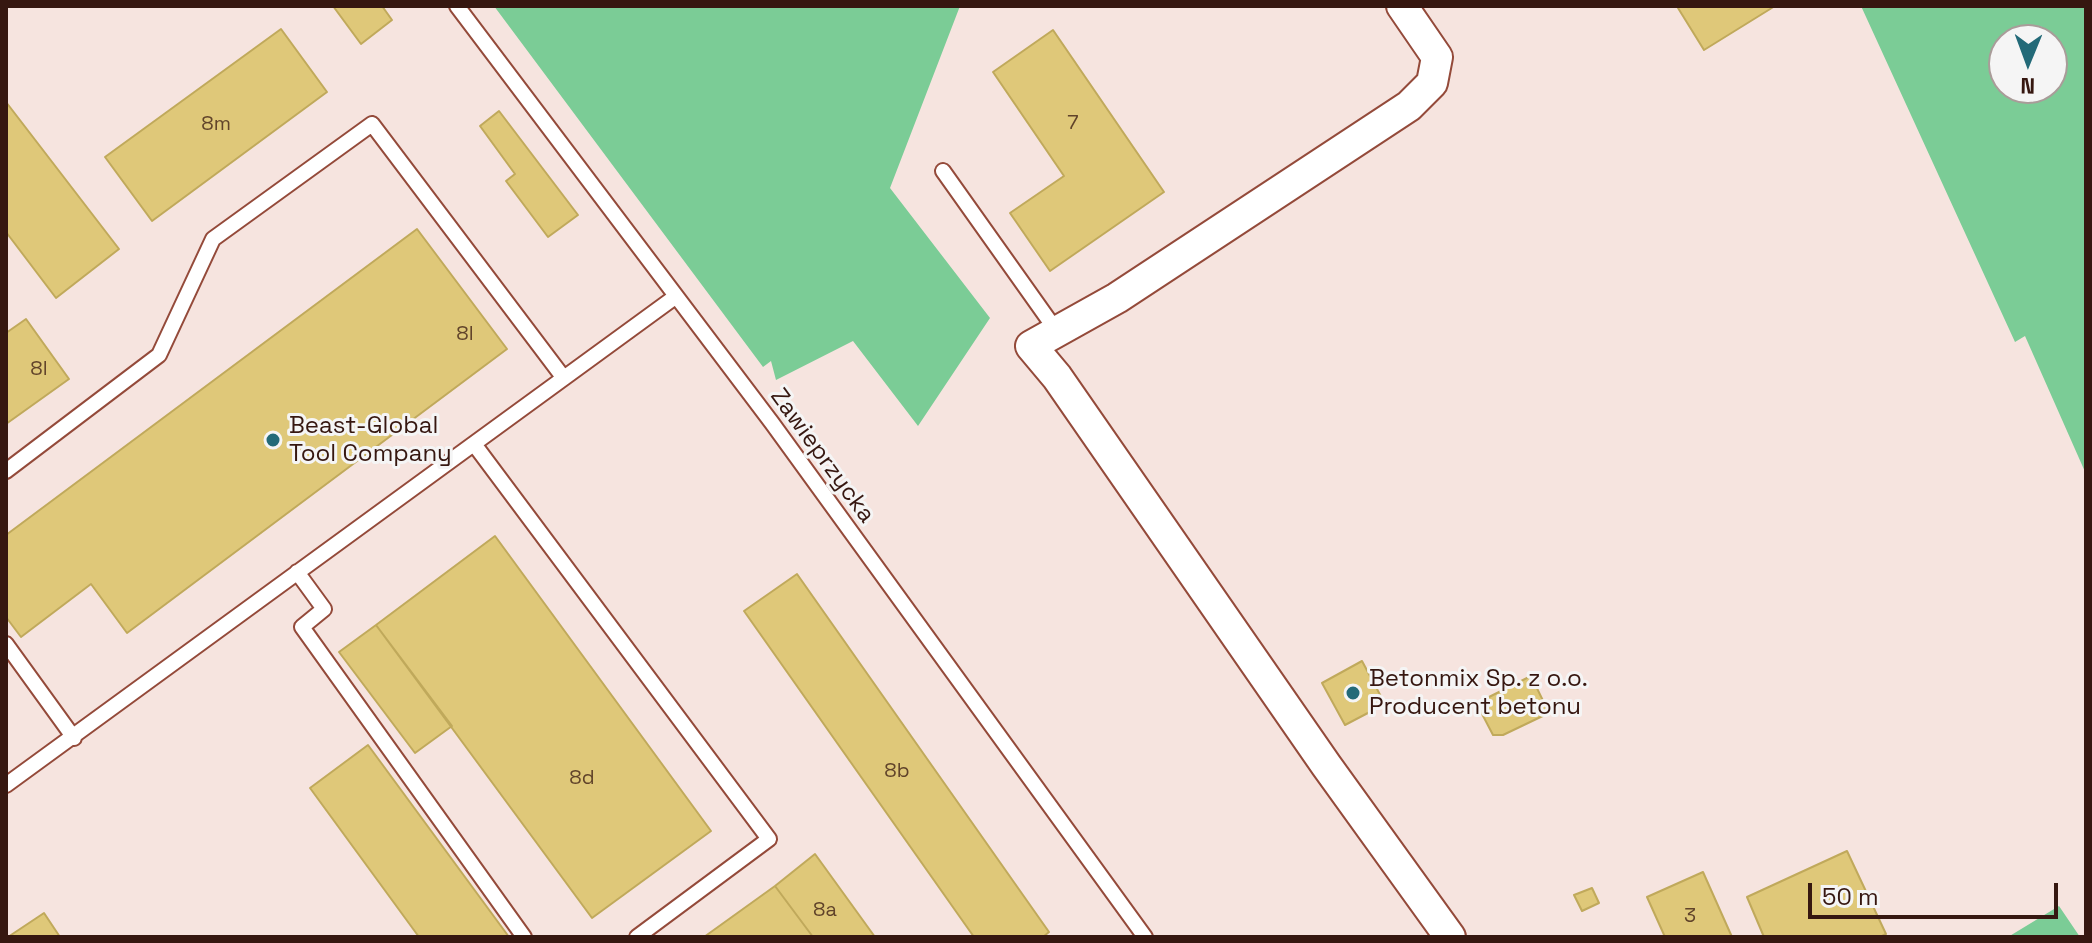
<!DOCTYPE html>
<html>
<head>
<meta charset="utf-8">
<style>
	body { margin:0 }
	#map { position:relative; width:2092px; height:943px; overflow:hidden; background:#f6e4df; font-family:"Space Grotesk",sans-serif }
	canvas { display:block }
	.frame { position:absolute; inset:0; border:8px solid #361710; pointer-events:none }
	.north { position:absolute; left:1988px; top:24px; width:80px; height:80px; box-sizing:border-box; background:#f5f5f5; border:2px solid #a99c99; border-radius:50%; rotate:181deg; font-size:22px; font-weight:700; line-height:32px; text-align:center; color:#361710 }
	.north::after { content:''; display:block; margin:auto; width:28px; height:36px; background:#236a78; clip-path:polygon(50% 0,100% 100%,50% 72%,0 100%) }
	.scale { position:absolute; left:1808px; top:883px; width:250px; height:36px; box-sizing:border-box; border:4px solid #361710; border-top:0; padding-left:10px; font-size:24px; line-height:28px; white-space:nowrap; color:#361710; -webkit-text-stroke:6px #f5f5f5; paint-order:stroke }
</style>
</head>
<body>
<div id="map">
<canvas width="2092" height="943"></canvas>
<div class="frame"></div>
<div class="north">N</div>
<div class="scale">50 m</div>
</div>
<script>
const c = document.querySelector('canvas').getContext('2d');
c.lineJoin = 'round';
function fill(path, color) { c.fillStyle = color; c.fill(path, 'evenodd'); }
function stroke(path, color, width, dash) { c.strokeStyle = color; c.lineWidth = width; c.lineCap = dash ? 'butt' : 'round'; c.setLineDash(dash || []); c.stroke(path); }
function label(font, color, halo, rows, align = 'center') {
  c.font = font + ' "Space Grotesk",sans-serif'; c.lineWidth = 6; c.setLineDash([]); c.textBaseline = 'middle'; c.strokeStyle = halo; c.fillStyle = color; for (const [text, x, y, turn = 0] of rows) {
    c.save(); c.translate(x, y); c.rotate((+turn || 0) * Math.PI / 180); c.textAlign = isNaN(turn) ? turn : align; if (halo) c.strokeText(text, 0, 0); c.fillText(text, 0, 0); c.restore();
  }
}
fill(new Path2D(`
	M494 6H960L890 188 990 318 918 426 853 341 776 380 771 361 763 367Z
	M1861 6H2086V474L2025 336 2015 342ZM2004 40H2052V88H2004Z
	M2059 906 2080 937H2008Z`), '#7bcc96');
const building = new Path2D(`
	M333 6H382L392 20 361 44Z
	M1681 6H1775L1704 50 1678 8Z
	M281 29 327 92 152 221 105 157Z
	M1053 30 1164 192 1050 271 1010 213 1064 176 993 72Z
	M6 102 119 249 56 298 6 232Z
	M499 111 578 215 548 237 506 181 515 174 480 126Z
	M417 229 507 349 127 633 91 584 21 637 6 617V535Z
	M26 319 69 379 6 424V333Z
	M495 536 711 831 592 918 376 625Z
	M797 574 1049 932 1043 937H974L744 611Z
	M376 625 452 726 415 753 339 652Z
	M1362 661 1385 704 1345 725 1322 683Z
	M1531 676 1549 713 1503 735H1493L1481 712 1489 702 1487 698Z
	M368 745 509 937H419L310 788Z
	M1847 851 1886 934 1880 937H1764L1747 897Z
	M815 854 875 937H813L775 886Z
	M1703 872 1732 937H1665L1647 897Z
	M775 886 813 937H704Z
	M1592 888 1599 903 1582 911 1574 895Z
	M44 913 60 937H8Z`);
fill(building, '#dfc879');
stroke(building, '#c0a95b', 2);
const service = new Path2D(`
	M457 6 772 423 1145 937
	M943 171 1058 333
	M474 444 769 839 637 937
	M6 471 159 355 213 239 372 124 563 377
	M297 572 324 609 302 627 524 937
	M6 644 74 738
	M6 785 675 297`);
const minor = new Path2D(`
	M1402 6 1437 57 1432 83 1409 106 1117 298 1031 346 1057 377 1326 765 1450 937`);
stroke(service, '#944a3a', 18);
stroke(minor, '#944a3a', 34);
stroke(service, '#fff', 14);
stroke(minor, '#fff', 30);
for (const [x, y, r, color] of [
	[273,440,8,"#236a78"],
	[1353,693,8,"#236a78"]
]) { const dot = new Path2D(); dot.arc(x, y, r, 0, 2 * Math.PI); c.fillStyle = color; c.fill(dot); stroke(dot, '#f5f5f5', 3); }
label('20px', '#60432a', null, [
	["7",1073,124],
	["8m",216,125],
	["8l",465,335],
	["8l",39,370],
	["8b",897,772],
	["8d",582,779],
	["8a",825,911],
	["3",1690,917]
]);
label('24px', '#361710', '#f5f5f5', [
	["Beast-Global",289,426],
	["Tool Company",289,454],
	["Betonmix Sp. z o.o.",1369,679],
	["Producent betonu",1369,707]
], 'left');
label('24px', '#361710', '#f5f5f5', [
	["Zawieprzycka",822,456,54]
]);
</script>
</body>
</html>
